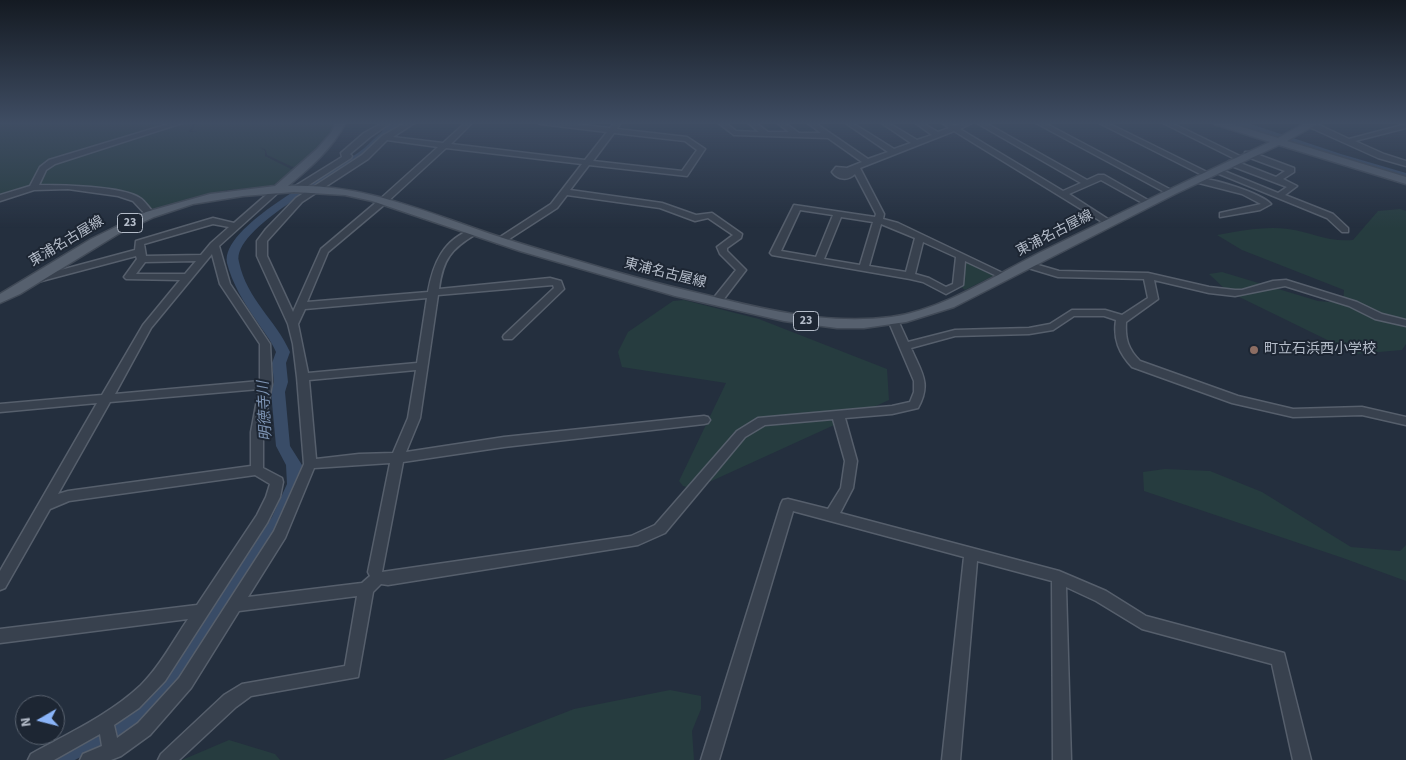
<!DOCTYPE html>
<html>
<head>
<meta charset="utf-8">
<style>
	body { margin:0 }
	#map { position:relative; width:1406px; height:760px; overflow:hidden; background:#242f3e; font-family:"Source Sans 3",sans-serif }
	canvas { display:block }
	.north { position:absolute; left:15px; top:695px; width:50px; height:50px; box-sizing:border-box; background:#1d2633; border:1px solid #59626f; border-radius:50%; rotate:262deg; font-size:14px; font-weight:700; line-height:20px; text-align:center; color:#b4bcc9 }
	.north::after { content:''; display:block; margin:auto; width:18px; height:22px; background:#8ab4f8; clip-path:polygon(50% 0,100% 100%,50% 72%,0 100%) }
</style>
</head>
<body>
<div id="map">
<canvas width="1406" height="760"></canvas>
<div class="north">N</div>
</div>
<script>
const c = document.querySelector('canvas').getContext('2d');
c.lineJoin = 'round';
function fill(path, color) { c.fillStyle = color; c.fill(path, 'evenodd'); }
function stroke(path, color, width, dash) { c.strokeStyle = color; c.lineWidth = width; c.lineCap = dash ? 'butt' : 'round'; c.setLineDash(dash || []); c.stroke(path); }
function label(font, color, halo, rows, align = 'center') {
  c.font = font + ' "Source Sans 3","Noto Sans JP",sans-serif'; c.lineWidth = 4; c.setLineDash([]); c.textBaseline = 'middle'; c.strokeStyle = halo; c.fillStyle = color; for (const [text, x, y, turn = 0] of rows) {
    c.save(); c.translate(x, y); c.rotate((+turn || 0) * Math.PI / 180); c.textAlign = isNaN(turn) ? turn : align; if (halo) c.strokeText(text, 0, 0); c.fillText(text, 0, 0); c.restore();
  }
}
fill(new Path2D(`
	M0 122H185L194 123 189 132H197L191 131 196 124 186 122H336L325 142 295 168 267 155 266 150 260 147 265 151V156L293 170 271 187 227 190 193 198 150 214 137 196 117 191 36 186 46 164 31 187 0 197Z
	M1400 209 1406 211V344L1402 350 1356 354 1227 291 1209 274 1222 272 1318 301 1343 303 1344 290 1242 250 1217 235C1241 231 1264 226 1288 229 1312 232 1326 242 1353 240L1378 211Z
	M964 261 995 275 965 290 960 286Z
	M684 300 759 319 887 369 889 400 694 489 683 486 679 481 726 383 622 367 618 352 628 332 673 301Z
	M1165 469 1210 471 1262 492 1351 547 1400 551 1406 545V581L1343 558 1144 491 1143 472Z
	M670 690 701 696V709L692 731 694 760H443L574 709Z
	M229 740 275 754 280 760H182Z`), '#263c3f');
fill(new Path2D(`
	M399 122H410L391 131 389 135C379 143 371 153 360 160 335 176 231 229 239 262 247 300 276 320 290 352L286 363 288 382 285 392 290 446 302 465 303 484 285 525 186 684 167 706 120 736 75 760H44L47 753 106 722 153 692 172 670 272 517 287 484 286 465 276 446 271 392 274 382 272 363 276 352C271 340 263 331 256 320 244 303 232 283 227 263 220 227 326 173 353 156 364 150 372 140 382 132L384 127Z
	M1233 122H1245L1341 154 1406 173V179L1335 158 1234 124Z`), '#394c67');
const minor = new Path2D(`
	M175 122H185L55 164 46 170 39 185C60 185 123 186 140 198 145 201 149 208 153 212V216H147L133 201 118 196 68 189 34 190 0 201V195L30 186 40 167 49 160Z
	M384 122H392L370 137 350 154 352 156 351 158 298 192H292V188L342 157 341 153 364 133Z
	M407 122H416L393 137 443 143 466 122H473L451 144 585 160 607 132 540 124 537 122H556L610 128 615 122H621L617 129 687 137 705 149 687 176 589 165 570 190 662 203 696 215 712 213 742 234 741 238 727 248V251L746 270 720 304H712L711 302 712 300 736 270 720 254 717 247 733 235 708 218 695 221 660 208 567 195 557 208 503 243H497V239L551 204 582 164 446 148 385 204 328 252 307 302 428 292C433 264 443 239 473 229L477 232 476 234C451 249 443 259 439 289L550 278 561 281 564 289 512 339H504L503 337 504 335 554 288 553 285 438 295 420 418 406 452 504 437 704 416 708 417 710 420 708 423 704 424 504 447 403 462 382 572 631 536 655 525 737 431 758 418 892 406 910 402 914 392V381L888 320 889 318H897L908 342 955 330 1029 328 1050 324 1072 310H1105L1122 315 1148 298 1144 279 1058 277 1025 267 1023 265 1028 262 1059 271 1148 273 1209 287 1235 290H1242L1273 281 1286 280 1357 302 1382 314 1406 320V326L1375 319 1349 306 1285 286 1235 296 1209 293 1154 280 1158 299 1126 322C1125 339 1128 349 1140 361L1238 396 1293 409 1362 407 1406 417V425L1362 415 1293 417 1232 403 1132 367C1119 353 1113 339 1116 320L1104 316H1074L1053 330 1029 334 955 336 911 348C921 372 932 383 918 408L892 414 845 418 857 461 853 488 840 513 1059 571 1106 591 1146 616 1284 653 1311 760H1293L1272 664 1142 629 1096 601 1066 587 1071 760H1053L1052 581 977 561 960 760H942L964 557 793 511 719 760H701L781 504 783 500 788 499 828 509 841 488 845 461 833 419 765 425 745 437 665 533 638 545 388 585 381 584 373 592 358 677 251 696 236 707 179 760H158L161 754 224 695 242 684 345 666 357 596 239 611 191 688 150 735 121 756 111 760H80L83 754 102 746 100 734 54 760H28L31 754C69 733 109 715 141 685 160 666 173 641 188 619L0 643V629L197 605 257 515 266 497 270 484 255 475 69 501 50 509 5 588 0 590V571L97 403 0 412V404L102 395 143 325 180 280 126 279 124 277 137 259 136 256 34 283 29 280 31 278 135 250 136 241 213 218 234 223 273 189H279L280 191 219 246 230 284 270 344 272 384 263 432V468L282 478 283 482 280 497 267 523 165 681 139 708 114 725 117 738 138 723 179 678 274 531 304 464 297 377 293 344 288 324 257 256V241L266 229 296 198 362 155 382 136ZM614 133 685 141 697 150 682 171 593 161ZM387 140 438 147 379 200 321 249 293 312 267 256V241L302 202 368 159ZM213 224 229 227 211 243 201 255 146 256 144 244ZM212 254 220 284 260 344V381L115 394 151 328ZM196 261 185 274H136L145 262ZM427 298 417 363 308 373 298 324 305 309ZM416 370 408 418 393 453 359 454 316 459 309 380ZM259 389 251 432V466L68 491 58 494 110 402ZM390 463 368 572 370 576 362 583 248 597 285 538 314 468Z
	M717 122H725L736 131 759 132 747 122H755L768 132H789L776 122H784L799 133H821L806 122H814L868 159 888 152 844 122H851L894 149 911 143 880 122H887L917 140 932 135 914 122H921L938 132 949 128 941 122H948L955 126 965 122H974L960 129 1063 191 1081 183 975 122H984L1087 180 1098 175H1104L1153 203 1152 205H1146L1101 180 1069 194 1114 223 1110 226 1107 225 954 131 860 168 884 214 883 219 898 223 1009 276 1007 278H1001L965 261 963 285 946 294 923 282 910 279 772 255 770 253 794 205 875 217 876 214 855 174C848 181 838 180 832 172L836 167 847 168 862 162 828 138 734 135ZM800 210 833 215 816 257 781 251ZM841 217 873 222 860 265 824 259ZM881 224 915 238 906 272 869 266ZM923 242 956 257 953 284 946 287 929 278 915 274Z
	M1034 122H1043L1175 192 1171 195 1168 194Z
	M1097 122H1106L1213 175 1206 177Z
	M1161 122H1170L1244 158 1237 160Z
	M1307 122H1313L1349 139 1406 124V128L1355 141 1384 154 1406 161V166L1378 158 1307 126Z
	M1245 152H1251L1294 168V172L1283 179 1297 186 1285 195 1333 214 1348 228V232H1342L1327 218 1212 171 1219 169 1278 193 1287 187 1229 165V161H1235L1276 177 1285 171 1245 156Z
	M1195 178C1210 177 1261 193 1271 204L1260 210 1220 217V213L1261 204 1242 194 1195 182Z`);
const major = new Path2D(`
	M336 122H346C332 149 311 167 288 186 353 184 405 204 465 225 498 237 531 247 565 257 611 271 658 284 706 295 766 310 828 325 891 317 942 310 994 276 1039 253 1116 215 1192 178 1270 142L1214 124 1212 122H1226L1278 138 1307 122H1319L1317 124 1287 141 1406 177V184L1279 145 1175 194 954 307 906 322 864 328H837L784 321 675 296 520 251 372 201 345 195 294 192 243 196 193 204 154 217 118 234 20 294 0 303V294L91 239 146 212 210 194 275 186 317 149 331 133Z`);
stroke(minor, '#565f6c', 3);
stroke(major, '#414a57', 3);
fill(minor, '#38414e');
fill(major, '#56606e');
const sky = c.createLinearGradient(0, 0, 0, 228);
sky.addColorStop(0, '#141a22');
sky.addColorStop(0.54, '#3f4d63');
sky.addColorStop(1, '#3f4d6300');
c.fillStyle = sky;
c.fillRect(0, 0, 1406, 228);
for (const [x, y, r, color] of [
	[1254,350,5,"#8d6e63"]
]) { const dot = new Path2D(); dot.arc(x, y, r, 0, 2 * Math.PI); c.fillStyle = color; c.fill(dot); stroke(dot, '#1d2633', 2); }
for (const [x, y, w] of [
	[130,223,25],
	[806,321,25]
]) { const box = new Path2D(); box.roundRect(x - w / 2, y - 9.5, w, 19, 4); c.fillStyle = '#1d2633'; c.fill(box); stroke(box, '#b4bcc9', 1); }
label('bold 12px', '#b4bcc9', null, [
	["23",130,223],
	["23",806,321]
]);
label('14px', '#b4bcc9', '#1d2633', [
	["東浦名古屋線",1055,234,-27],
	["東浦名古屋線",67,242,-31],
	["東浦名古屋線",665,274,14]
]);
label('14px', '#b4bcc9', '#1d2633', [
	["町立石浜西小学校",1264,350]
], 'left');
label('italic 15px', '#7c92b1', '#1d2633', [
	["明徳寺川",266,411,-93]
]);
</script>
</body>
</html>
